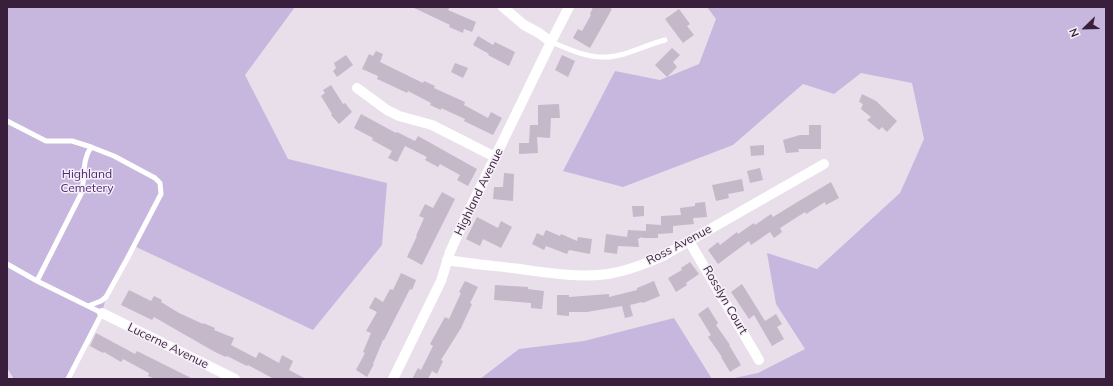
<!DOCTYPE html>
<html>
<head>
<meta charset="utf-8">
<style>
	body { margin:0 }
	#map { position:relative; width:1113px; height:386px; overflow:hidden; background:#e8dfeb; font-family:Mulish,sans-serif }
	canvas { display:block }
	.frame { position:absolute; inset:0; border:8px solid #391f3c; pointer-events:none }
	.north { position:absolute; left:1065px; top:8px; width:40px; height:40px; -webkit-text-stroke:3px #f5f0f8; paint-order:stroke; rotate:247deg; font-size:11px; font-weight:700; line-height:16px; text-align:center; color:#391f3c }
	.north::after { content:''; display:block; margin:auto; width:14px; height:18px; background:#391f3c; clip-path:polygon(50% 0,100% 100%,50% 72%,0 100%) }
</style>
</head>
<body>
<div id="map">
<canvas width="1113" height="386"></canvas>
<div class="frame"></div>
<div class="north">N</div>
</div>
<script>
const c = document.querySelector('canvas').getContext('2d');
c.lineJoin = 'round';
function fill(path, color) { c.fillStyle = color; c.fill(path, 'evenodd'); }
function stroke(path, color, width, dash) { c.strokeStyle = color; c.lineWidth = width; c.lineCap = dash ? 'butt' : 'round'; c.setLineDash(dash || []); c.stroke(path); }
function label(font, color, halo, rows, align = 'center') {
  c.font = font + ' Mulish,sans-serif'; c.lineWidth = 3; c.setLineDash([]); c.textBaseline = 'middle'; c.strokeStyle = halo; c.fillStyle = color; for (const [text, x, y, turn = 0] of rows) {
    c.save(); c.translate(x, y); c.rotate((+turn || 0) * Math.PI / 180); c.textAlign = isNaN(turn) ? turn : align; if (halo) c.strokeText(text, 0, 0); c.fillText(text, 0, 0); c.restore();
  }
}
fill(new Path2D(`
	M7 7H295L245 75 288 159 387 183 382 245 313 330 134 246 106 297 102 313 68 379H14L7 368Z
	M707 7H1106V379H730L758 373 805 349 776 304 767 253 817 269 900 193 924 139 912 83 861 73 834 94 803 84 733 145 623 187 563 171 615 71 660 80 699 64 716 19Z
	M674 318 712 379H480L519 349 584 341Z`), '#c7b7de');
fill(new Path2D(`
	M412 7H450L448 10 476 22 472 32 464 29 463 33 449 27 450 25Z
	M593 7H608L612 9 590 48 573 38 578 29 582 31 591 15 590 14Z
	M679 9 690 24 687 26 694 35 683 43 665 19Z
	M478 36 493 45 495 42 515 52 509 66 488 55 489 54 473 45Z
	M672 48 680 55 673 62 677 67 667 77 655 65Z
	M376 51 383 54 380 62 423 83 424 81 435 86 434 88 465 102 464 105 488 118 491 112 502 118 493 135 464 121 465 119 441 108V110L430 105 431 103 408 91 407 93 388 84 377 79 378 76 362 69 369 54 373 56Z
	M346 55 353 65 337 77 333 71 336 68 334 63Z
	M562 55 575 61 568 77 555 70Z
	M455 63 468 68 463 78 451 72Z
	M331 85 343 104 345 103 352 112 339 124 331 115 332 114 321 96 325 93 323 90Z
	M862 94 876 101 897 121 887 132 882 127 879 130 867 120 871 117 861 109 863 104 859 102Z
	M559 104 560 118H551L550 138 537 137 538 153 519 154V143H529L530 125H538V105Z
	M361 114 396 133 397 132 415 141 418 136 477 169 468 186 457 180 460 175 440 164 438 167 425 160 427 157 405 146 397 162 388 158 392 151 372 140 373 138 354 128Z
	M809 125H821V149H798L799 152 786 153 783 140 800 135H809Z
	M764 145V155L751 156 750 146Z
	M760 168 763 180 750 183 747 171Z
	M504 173 514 174 513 201 493 199 494 187H503Z
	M742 179 744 191 728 194 729 198 716 201 712 185Z
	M831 182 839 198 826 205 825 202 806 214 805 212 780 228 782 232 774 238 770 232 751 245 749 241 718 264 708 250 718 242 720 245 737 232 738 234 754 223 755 225 771 214 773 217 794 204Z
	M442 192 455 199 422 265 407 257 417 236H416L424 218 419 216 425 204 433 208Z
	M705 202 707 217 693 218 694 224 673 226V233L658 234V238H643L642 237 638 239 639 247 618 246 617 254 604 252 606 234 627 237 628 230 646 231V224L661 225V216L681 215 680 208 695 206V203Z
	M632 206H644V216L633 217Z
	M477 217 498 228 501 221 512 227 501 248 483 239 480 246 466 239Z
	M546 230 560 236 561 234 577 241 578 237 592 239 590 254 569 250 567 254 546 246 544 250 532 244 537 233 543 236Z
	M690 262 699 274 686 283 687 285 676 292 668 278 682 270 681 268Z
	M401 273 416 280 412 290 410 289 384 340H383L373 364H374L367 377 356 370 365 353 363 352 371 333 366 331 377 312 369 308 375 297 383 302 390 289 393 290Z
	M465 281 478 287 470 303 472 304 461 328 441 360 443 361 437 374 432 371 428 379H412L418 368 421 370 433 346 430 344 445 317 449 319 461 293 459 292Z
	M654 281 660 296 643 303 642 302 630 305 633 316 625 318 622 306 587 312H569V316L557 315V295H569V297L609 294V297L637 290V288Z
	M742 284 765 321 776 314 782 324 777 327 784 339 772 346 754 315 749 319 731 292Z
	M495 285 528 287V289L544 291 542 309 531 308V303L494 300Z
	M129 290 151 301 154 296 162 300 161 302 179 313 203 324V323L215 328 214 330 234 338 231 345 256 358 259 352 279 363 282 355 293 361 289 370 306 379H274L248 365 247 366 227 356 226 357 215 352 154 317 152 320 121 305Z
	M708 307 718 323 716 325 730 345H729L741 365 730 372 721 357H722L708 337 711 335 698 314Z
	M96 333 135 354 137 351 193 379H155L148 376 149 373 123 359 121 362 104 352 103 353 90 346Z`), '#c4b8c9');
stroke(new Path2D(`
	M551 42C567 48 586 58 605 57 625 57 645 45 665 40
	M7 121 46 141H72L91 147
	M7 264 37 281 102 313 68 379
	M37 281 81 194C86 177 81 162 91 147L114 156 155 178 160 183 161 194 127 259 106 297 101 301 88 306`), '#fff', 5);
stroke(new Path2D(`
	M503 7 524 25 539 33 551 42
	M357 88 387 110 399 116 432 125 495 157
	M689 241 759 360
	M447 260C471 264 496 266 520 269 549 273 579 278 608 274 627 271 645 264 663 256L824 164
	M102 313 235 379
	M393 379 441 281 450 252 464 221 551 42 569 7`), '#fff', 10);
label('12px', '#512875', '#f5f0f8', [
	["Highland",87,174],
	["Cemetery",87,188]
]);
label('12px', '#391f3c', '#f5f0f8', [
	["Highland Avenue",479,192,-64],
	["Ross Avenue",679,245,-28],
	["Rosslyn Court",725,300,60],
	["Lucerne Avenue",168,346,26]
]);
</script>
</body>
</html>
